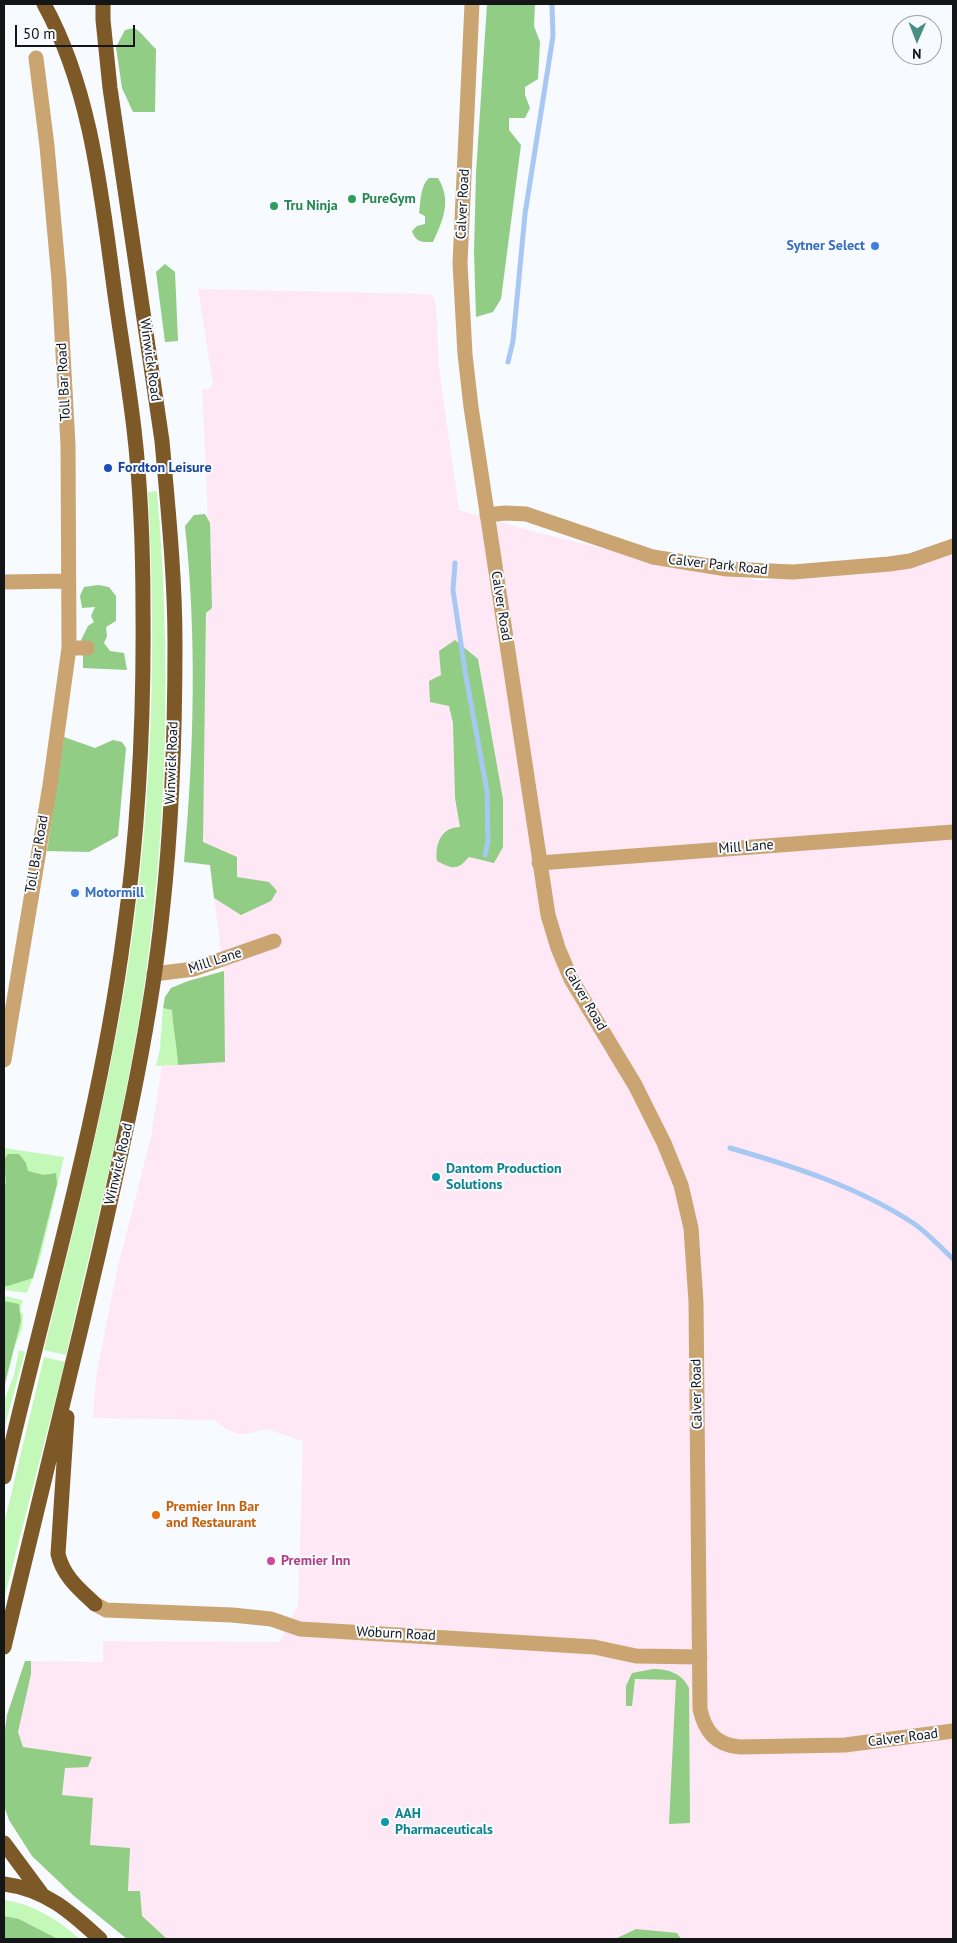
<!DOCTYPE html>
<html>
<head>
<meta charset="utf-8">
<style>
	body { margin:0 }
	#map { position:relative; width:957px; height:1943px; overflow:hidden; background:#f7fafe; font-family:"PT Sans",sans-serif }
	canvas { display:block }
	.frame { position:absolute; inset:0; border:5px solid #141516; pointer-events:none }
	.north { position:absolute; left:892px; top:15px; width:50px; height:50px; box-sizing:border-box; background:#f7fafe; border:1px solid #9c9ea1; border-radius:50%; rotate:181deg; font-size:14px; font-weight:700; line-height:20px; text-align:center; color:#141516 }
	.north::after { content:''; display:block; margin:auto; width:18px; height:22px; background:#488e85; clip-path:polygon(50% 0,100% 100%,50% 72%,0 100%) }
	.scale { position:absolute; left:15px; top:25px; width:120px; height:22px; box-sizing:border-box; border:2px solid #141516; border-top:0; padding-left:6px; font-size:15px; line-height:18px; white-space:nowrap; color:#141516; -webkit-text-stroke:4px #f7fafe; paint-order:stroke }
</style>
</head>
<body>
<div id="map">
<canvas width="957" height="1943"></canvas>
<div class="frame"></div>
<div class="north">N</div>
<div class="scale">50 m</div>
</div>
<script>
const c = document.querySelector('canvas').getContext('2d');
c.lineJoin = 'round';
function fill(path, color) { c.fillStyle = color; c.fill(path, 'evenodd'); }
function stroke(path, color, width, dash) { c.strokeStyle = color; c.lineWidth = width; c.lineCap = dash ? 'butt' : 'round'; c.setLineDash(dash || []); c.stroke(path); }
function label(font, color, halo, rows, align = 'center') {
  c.font = font + ' "PT Sans",sans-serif'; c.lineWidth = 4; c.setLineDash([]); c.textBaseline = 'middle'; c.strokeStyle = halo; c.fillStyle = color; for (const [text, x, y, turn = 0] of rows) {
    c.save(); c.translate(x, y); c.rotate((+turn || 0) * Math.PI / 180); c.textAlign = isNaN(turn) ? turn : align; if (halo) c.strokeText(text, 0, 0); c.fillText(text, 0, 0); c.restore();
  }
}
fill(new Path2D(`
	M198 289 428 294 433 296 436 303 439 368 459 510 539 533 630 555 762 581 953 553V1939H127L74 1896 32 1856 9 1820 4 1806V1737L7 1715 25 1661 103 1662V1641L280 1642 298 1605 303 1441 266 1429 246 1434H239L228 1430 214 1420 93 1418 96 1377 117 1270 151 1137 162 1066 225 1061 224 974 210 865 200 849 207 607 212 603 202 389H208L213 384Z`), '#fee8f6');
fill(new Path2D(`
	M157 491C171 652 168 814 146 973 128 1102 95 1229 66 1355L44 1350C74 1227 106 1104 126 979 152 818 157 655 148 492Z
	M163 1008 172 1010C173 1028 177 1046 178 1065L156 1066 160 1049Z
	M4 1148 64 1157 40 1259 27 1293 4 1290Z
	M4 1296 23 1300 20 1311 23 1314 22 1329 15 1346 4 1391Z
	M19 1350 25 1352 4 1429V1401L14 1375Z
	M44 1357 65 1362 4 1599V1524Z
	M4 1900C33 1904 58 1920 80 1939H58L19 1919 4 1916Z`), '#c4f8b9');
fill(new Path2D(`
	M487 4H535L534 26 540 42 538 79 525 87V95L530 108 525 118H509V130L521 145 501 299 493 312 476 317 474 252 476 173Z
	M134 28C142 32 148 42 156 49L155 112H133L122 88 116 47 125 30Z
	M429 178H438C452 201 443 220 433 242 422 242 416 243 412 231L417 226 425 224V216L419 213C421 201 420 186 429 178Z
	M165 264 175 272 178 341 165 342 156 272Z
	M205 514 210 523 212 608 206 613 203 842 237 857V877L269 882 277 891 271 901 241 915 214 898 210 865 184 862C194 751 197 637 185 526L194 515Z
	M98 585 109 587 116 596V621L106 627 107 636 104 643 110 651 124 653 127 670 83 668V653L90 649 81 640 88 626 94 622 91 616 95 607 82 608 80 596 84 587Z
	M455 640 478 659 503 799V847L494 863 469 857C457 871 452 869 437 861 435 850 438 836 448 830 451 828 456 827 460 827L455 798 453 723 449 706 430 702 429 681 441 675 439 651Z
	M64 737 95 748 113 740 122 742 126 748 118 836 89 852 47 851Z
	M224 971 225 1062 178 1065C177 1046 173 1029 172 1010L163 1008 165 997 171 988 188 981Z
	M8 1154H19L26 1163 28 1171 44 1175 56 1173 57 1184 33 1278 8 1286H4V1186L6 1183 4 1160Z
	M4 1301 19 1304 21 1321 4 1386Z
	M25 1661H31V1674L18 1732 23 1747 92 1757 88 1767 65 1768 62 1795 93 1798 90 1845 130 1848 128 1891H140L142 1916 166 1938 188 1939H127L74 1896 32 1856 9 1820 4 1806V1737L7 1715Z
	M653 1669C668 1669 682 1673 689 1688L690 1823 669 1824 676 1680 635 1679 632 1706H626V1686L632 1673Z
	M4 1916 19 1919 58 1939H4Z
	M636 1929 677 1933 681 1939H615Z`), '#91cd84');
stroke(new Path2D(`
	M508 362 513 341 525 214 553 36 552 4
	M455 563 453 590 465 671 487 791 488 841 485 855
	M730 1148C793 1166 858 1187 913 1223 928 1233 940 1247 953 1259`), '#a8c8f4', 5);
stroke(new Path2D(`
	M487 515 505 513 526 514 653 557 727 569 793 572 889 564 910 561 953 546
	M4 582 68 581
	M69 648H87
	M154 974 194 969 274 941
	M4 1060 50 785 69 648 68 445 59 280 47 146 36 58
	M95 1604 106 1610 232 1615 271 1619 300 1629 594 1647 636 1656 700 1657`), '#caa572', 15);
stroke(new Path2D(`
	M472 4 460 263 465 354 471 407 548 915 558 948 571 979 635 1085 664 1143 681 1185 691 1228 696 1302 700 1709C705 1732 716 1745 740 1747L845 1745 953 1731
	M539 863 953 832`), '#caa572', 15);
stroke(new Path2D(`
	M67 1417 58 1554C63 1576 79 1589 95 1604
	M4 1477C46 1296 100 1117 124 933 139 825 144 718 143 610 143 549 141 489 134 429 129 387 122 344 116 302 102 202 93 93 44 4
	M4 1647C36 1516 68 1384 99 1252 124 1141 150 1028 162 914 172 825 175 734 175 644 175 576 168 508 162 441L110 88 103 20V4
	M4 1843 41 1893
	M4 1884C45 1889 71 1912 100 1939`), '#7c5926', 15);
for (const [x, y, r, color] of [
	[352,199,5,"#2e9e5b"],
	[274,206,5,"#2e9e5b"],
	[875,246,5,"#3f7fe0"],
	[108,468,5,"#1a4fb4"],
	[75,893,5,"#3f7fe0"],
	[436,1177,5,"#0f9aa8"],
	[156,1515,5,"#e8710a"],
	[271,1561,5,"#d1479c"],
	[385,1822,5,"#0f9aa8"]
]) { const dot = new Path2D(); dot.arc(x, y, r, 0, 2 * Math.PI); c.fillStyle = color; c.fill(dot); stroke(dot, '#f7fafe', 2); }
label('bold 14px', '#27864d', '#f7fafe', [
	["PureGym",362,199],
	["Tru Ninja",284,206]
], 'left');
label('14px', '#141516', '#f7fafe', [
	["Calver Road",463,204,-87],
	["Winwick Road",150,360,82],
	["Toll Bar Road",64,382,-93],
	["Calver Park Road",718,565,6],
	["Calver Road",501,606,81],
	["Winwick Road",172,763,-88],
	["Mill Lane",746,847,-4],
	["Toll Bar Road",37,854,-80],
	["Mill Lane",215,961,-18],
	["Calver Road",585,999,60],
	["Winwick Road",119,1164,-77],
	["Calver Road",697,1394,-91],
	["Woburn Road",396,1634,3],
	["Calver Road",903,1738,-7]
]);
label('bold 14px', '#366cbe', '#f7fafe', [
	["Sytner Select",865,246],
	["Motormill",85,893,"left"]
], 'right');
label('bold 14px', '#164399', '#f7fafe', [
	["Fordton Leisure",118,468]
], 'left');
label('bold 14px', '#0d838f', '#f7fafe', [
	["Dantom Production",446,1169],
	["Solutions",446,1185],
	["AAH",395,1814],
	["Pharmaceuticals",395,1830]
], 'left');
label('bold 14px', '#c56008', '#f7fafe', [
	["Premier Inn Bar",166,1507],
	["and Restaurant",166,1523]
], 'left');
label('bold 14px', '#b23c85', '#f7fafe', [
	["Premier Inn",281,1561]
], 'left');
</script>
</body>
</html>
